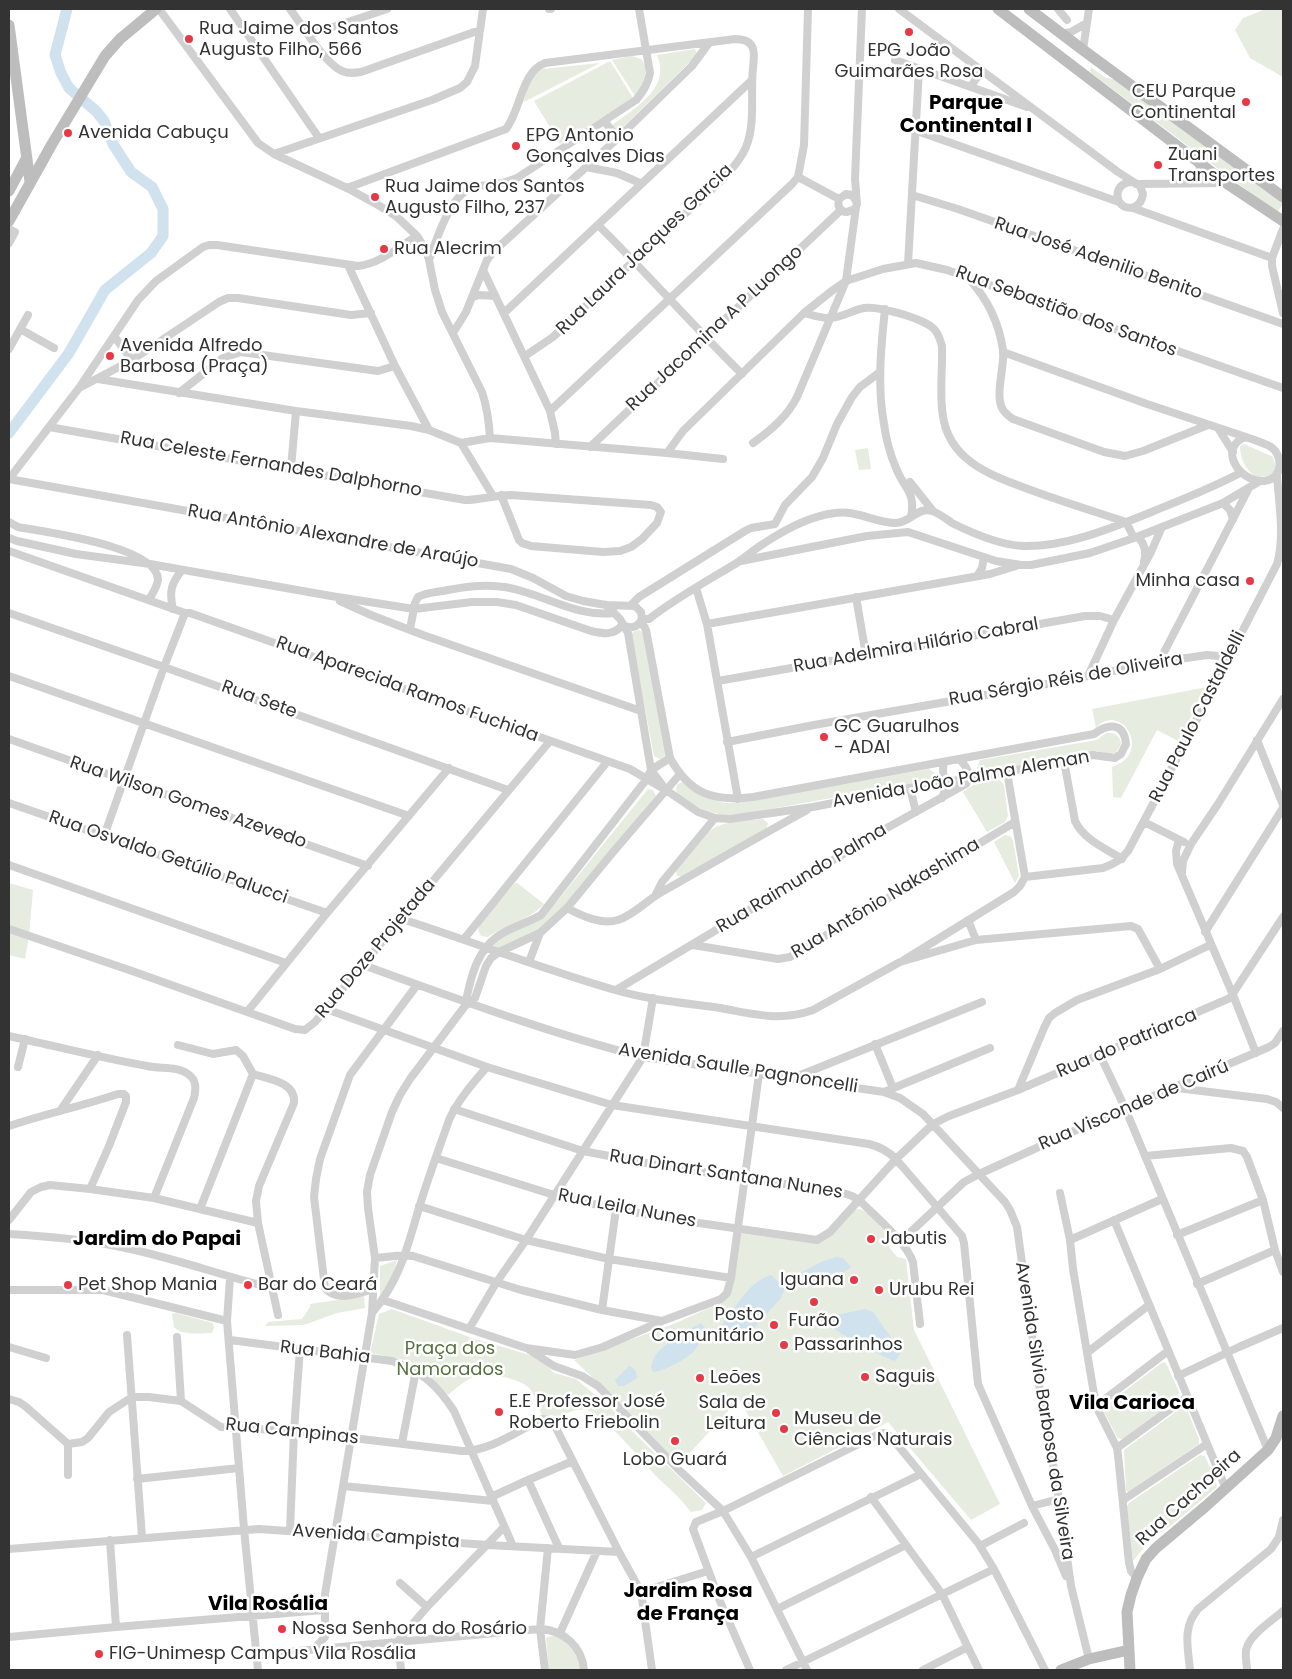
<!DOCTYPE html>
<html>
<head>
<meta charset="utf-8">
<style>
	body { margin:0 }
	#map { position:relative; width:1292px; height:1679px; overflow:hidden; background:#fff; font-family:Poppins,sans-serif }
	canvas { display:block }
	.frame { position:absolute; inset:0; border:10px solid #333; pointer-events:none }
</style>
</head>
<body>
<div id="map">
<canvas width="1292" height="1679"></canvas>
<div class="frame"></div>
</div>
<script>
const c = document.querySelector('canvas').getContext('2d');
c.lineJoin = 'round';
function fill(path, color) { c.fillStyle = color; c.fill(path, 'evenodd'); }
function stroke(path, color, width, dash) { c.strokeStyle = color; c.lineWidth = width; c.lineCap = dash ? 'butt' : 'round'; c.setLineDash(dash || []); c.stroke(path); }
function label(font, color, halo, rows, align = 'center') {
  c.font = font + ' Poppins,sans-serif'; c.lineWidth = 5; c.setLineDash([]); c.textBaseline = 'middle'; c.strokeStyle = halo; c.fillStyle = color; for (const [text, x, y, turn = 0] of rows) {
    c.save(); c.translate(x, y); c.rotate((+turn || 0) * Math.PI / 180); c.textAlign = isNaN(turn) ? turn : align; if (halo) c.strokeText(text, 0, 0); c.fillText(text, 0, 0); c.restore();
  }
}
fill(new Path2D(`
	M1266 9H1283V77L1250 58 1235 30 1243 18Z
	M695 49 697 54 692 60 617 133 611 126C629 112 664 93 660 66 660 63 658 58 657 55Z
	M632 56 641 59C651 71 643 85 635 96L612 60Z
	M610 61 633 98 560 144 534 101Z
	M600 63 524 102C526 88 530 77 542 69Z
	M1091 67 1104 77 1116 80 1283 204 1277 212 1273 210 1090 72Z
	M1244 444 1273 457 1276 468 1273 474 1268 476 1255 477C1245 468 1240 459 1240 446Z
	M868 448 871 469 859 470 855 450Z
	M639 630 643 632 666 755 660 759 654 756 631 636 633 632Z
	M1207 687 1178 741 1157 730 1121 798 1113 797 1112 767C1154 754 1121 700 1096 728L1092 709Z
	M1106 733C1115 732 1120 736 1121 744L1116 753 1109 754 1097 751 983 774 977 768 980 760 1097 740Z
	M929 769 935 773 933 780 748 813C741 814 732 815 724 815 713 814 666 799 678 784L683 782 707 798 725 803 744 802Z
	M994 778 1000 780 1004 785 1008 816 1005 822 987 832 963 792 979 781Z
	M648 789 653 790 656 796 565 905 538 930 499 949 494 947V942L543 916 559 899Z
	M763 819 768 823 767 828 682 877 677 876 676 871 708 832C723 820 745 821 763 819Z
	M1005 835 1010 836 1013 840 1019 876 1015 883 994 842Z
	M516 882 544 904C529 920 506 925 488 937L481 936 478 930 480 923Z
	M9 883 33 890 29 936 25 959 9 955Z
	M860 1209 868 1213 891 1238 889 1247 897 1257 906 1259 914 1330 1000 1504 971 1520 888 1422 783 1476 739 1399 679 1465 628 1411 574 1360 671 1325 723 1302 739 1233 812 1243 852 1210Z
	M397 1260 393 1275 380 1296V1266Z
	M364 1296 365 1308 337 1313 304 1325 265 1326 268 1322 302 1319 310 1307V1304Z
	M392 1309 475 1339 530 1355 543 1361 554 1373 576 1379 611 1408 636 1435 706 1503 702 1510 691 1512C681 1499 671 1490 659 1479 644 1464 605 1415 587 1410 576 1408 567 1413 558 1418L552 1415 543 1418C539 1409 536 1396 530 1389 522 1379 490 1373 478 1375 469 1377 455 1389 448 1395L410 1361 370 1353 379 1314Z
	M176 1313 213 1323 214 1328 212 1333C201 1333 182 1336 174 1327 174 1322 172 1318 172 1314Z
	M1163 1362 1166 1363 1179 1392 1177 1399 1124 1439H1120L1117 1437 1104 1412 1105 1406Z
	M1185 1405 1199 1439V1444L1128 1492 1126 1490 1124 1450Z
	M1200 1455 1205 1456 1216 1482 1217 1487 1169 1527 1150 1540 1133 1561 1127 1507 1129 1503Z
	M555 1635C570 1643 576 1653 581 1667V1670H549L546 1638Z`), '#e6ecdf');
fill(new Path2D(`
	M836 1257 843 1258 851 1267C841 1275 820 1290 806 1286 803 1286 801 1283 799 1282L802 1272 821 1262Z
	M771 1275 785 1288 781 1298 744 1339 736 1340C730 1337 723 1331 723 1323 736 1307 750 1281 771 1275Z
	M865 1309 873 1312 901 1352 897 1359 894 1361 870 1350 827 1325 826 1321 832 1316Z
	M701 1323 705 1328 706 1332C702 1338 698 1346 693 1352 686 1359 663 1372 653 1372L651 1367C652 1364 653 1359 655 1356 664 1343 687 1330 701 1323Z
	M629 1366C635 1368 637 1372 637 1378L624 1386H618L615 1380Z`), '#cfe2ee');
stroke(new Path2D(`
	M9 433 69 353 105 290 151 253 163 236V209L152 187 131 172 113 144 104 121 96 111 69 88 61 73 55 55 67 9`), '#cfe2ee', 11);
stroke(new Path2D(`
	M159 9 258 143 274 154 347 188 378 205 396 216 417 236 426 250 429 260 435 290 442 312 482 392C487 407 489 421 490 438
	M230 9 319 138
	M290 9C302 25 325 64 342 71 349 74 355 73 361 72L480 30
	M549 9H551
	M899 9 1118 172 1140 186 1143 194C1142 200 1140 205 1134 207 1116 213 1109 183 1132 182
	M1058 9 1067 20
	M1061 34 1071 32 1087 23
	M309 35 387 9
	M1083 50 1089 9
	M895 60 1027 107
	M971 86 979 75 981 69
	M604 121 618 138
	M917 131 1119 202
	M274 154 432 100 460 88 467 82 475 66 483 9
	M586 167 617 173 640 183
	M798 177 839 199
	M1192 183 1200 174 1199 161
	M1136 184 1226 183
	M347 188 506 129C521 110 521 72 545 63L735 39C756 39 755 52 753 68 750 93 756 123 746 147 736 172 696 203 676 222 634 260 594 298 553 337L525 356
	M912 195 958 209 1283 324
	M856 201 852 195 846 194 839 199C837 206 840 212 847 212L855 209 857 204 855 179 862 9
	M1133 208 1272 258
	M598 225C647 273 692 325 742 374
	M9 229 15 232 9 243
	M1283 229 1272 258V266L1283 313
	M429 260C437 239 451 191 475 187 492 183 499 186 517 178L636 100C644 91 648 84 650 73L639 9
	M908 264 919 69
	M348 265 395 366 429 430
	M483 270 550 411 555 433 556 444
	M970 280C988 300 999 323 1003 350 1005 366 995 393 1002 408 1004 413 1009 416 1013 419L1104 452 1125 456 1143 451 1208 425
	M473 297 479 295 495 296
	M885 309C881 347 877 386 884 424 886 439 890 454 896 468 904 489 916 491 911 517
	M504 313 751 81
	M804 313C812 315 823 319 831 318 843 317 853 310 864 308 879 306 923 318 934 329 939 334 940 340 942 346 943 372 937 410 948 434 952 443 959 452 966 458 983 473 1007 481 1028 489 1060 501 1093 511 1126 522L1134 538
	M20 329 54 348
	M453 333 466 312 487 260 493 252 618 138 692 66 709 43
	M114 336 132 360
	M9 349 28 315
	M1003 352 1147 404 1246 437
	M98 379 296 411 411 426 429 430 461 443 490 438 667 453 723 459
	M81 387 132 360 219 302 228 298H238L351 315 371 313
	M179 393 223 358 241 352 378 371 395 366
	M550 411 792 184 798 177 804 145 808 9
	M49 427 465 500C481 500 495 495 511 495L651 505 657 507 661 512 657 523 642 539 631 547 620 551 603 552 531 546 522 543 519 540 501 495
	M1218 428 1233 452
	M1246 437C1254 440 1264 443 1271 447 1283 455 1284 479 1264 481 1237 482 1218 446 1246 437Z
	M461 443 493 496
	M753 443C771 430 787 417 797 397L846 281 856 207
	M590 447 841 210
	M667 453 683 431 804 313 833 290 846 281 883 269 916 263 947 270 1283 388
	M291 468 296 411
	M9 479 511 569 533 578 566 596 583 601 606 605 635 606 641 612 642 619
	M9 479 79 388 138 300 156 281 203 247 209 245H217L358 266C379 264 399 247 417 236
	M910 482 933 511
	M1223 503 1230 510 1233 519
	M9 522 18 527C44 532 156 546 158 579 158 586 152 594 149 600
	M1138 537C1145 544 1147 552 1144 562
	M9 538 17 541 76 554 150 564 331 596 414 609 472 602H497L516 605 591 631C604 634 614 636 623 624
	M9 551 185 613H190L630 769 664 789
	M741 561 867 536 908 532 996 561 1021 565H1031L1090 553 1134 538 1223 503 1260 481
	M977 576 982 568 984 557
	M696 588 707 624 738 799
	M856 597 866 655
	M340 601 371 615 423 635 641 711
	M606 605 620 619 628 633 651 770 666 790 698 812 715 818 730 819 813 807 910 788 1007 772 1093 755 1115 758 1121 754 1126 744C1124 721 1107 724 1094 734L753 797C713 802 690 794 670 758L646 630 641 621
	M631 605 639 597 745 531 751 528 775 524 785 505 812 477 823 458 837 424 852 397 860 387 880 372
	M173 609C169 591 171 584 182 570
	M9 613 164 667 508 790
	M642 619H649C676 598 707 581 735 564 745 558 753 550 763 544 784 530 809 516 835 513 856 510 874 522 894 523 909 524 918 506 932 511 939 513 946 519 952 523 972 533 1000 545 1023 546 1068 547 1114 527 1154 511 1183 499 1212 488 1240 473
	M707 624 990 574 1019 565
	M625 626C632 629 638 627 642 619
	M410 629 415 603 418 597C427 592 439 592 448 590 474 585 499 583 525 592 555 601 582 617 614 613
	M1159 662 1249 488
	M9 676 409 816
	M1088 676 1114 620 1151 552 1162 527
	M718 681 1085 616H1100L1114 620
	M9 739 368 866
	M1257 740 1283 805
	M727 742 814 725 1026 688 1159 662 1207 655 1218 656 1228 659
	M1064 761 1075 821C1084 840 1105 848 1122 859
	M1007 772 1025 877
	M910 788 916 812
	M942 798C949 785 940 775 944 763
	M9 803 327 913
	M1144 822 1184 842
	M104 836 164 667 185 613
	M1179 840 1176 851 1177 864 1233 995 1256 1053
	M9 865 286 963
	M1182 873 1183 861 1191 844 1218 804 1283 699
	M1025 877 1103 868C1114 864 1121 860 1128 851L1162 787 1277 564C1285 536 1279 505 1277 476
	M655 896 662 882 715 818
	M567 908C582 916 601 925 618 920 634 915 646 901 660 893 709 865 758 837 807 810
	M402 919C473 942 543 969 615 990 649 1000 685 1003 720 1008 754 1014 780 1022 813 1010L900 962 976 940 1131 926 1138 929 1160 969
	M968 920 976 940
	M9 929 132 971 295 1029 305 1030 315 1022 550 741
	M1205 932 1283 808
	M464 939 607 762
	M693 945 778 959 790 957 1015 822
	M904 960 1014 892 1020 886 1025 877
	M529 962 540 933
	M363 965C455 998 548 1033 643 1057L884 1092 900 1098 923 1114 1005 1202 1010 1210 1017 1227 1039 1384 1059 1499 1071 1586 1089 1659
	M616 990 885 829 966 784C973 776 966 766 960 760
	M465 1006C470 979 477 947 503 933 515 926 529 922 541 915L646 780 651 770 670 758
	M326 1009 487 1067 612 1105 869 1144C881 1147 888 1151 896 1159L962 1236 964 1243 978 1384 1032 1506 1055 1550 1066 1576
	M247 1012 327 913 449 768
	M9 1036C55 1046 101 1058 147 1066 160 1069 178 1066 188 1074 197 1080 196 1089 194 1098L154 1198
	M875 1044 893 1088
	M178 1045 213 1054 236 1050 243 1056 253 1074C269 1079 296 1082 294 1103L259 1186 256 1201 258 1223 278 1315
	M1100 1055 1125 1108 1268 1450
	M18 1067 25 1039
	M793 1078 982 1002
	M1177 1088 1267 1099 1276 1102 1283 1108
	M1018 1090 1044 1028 1049 1018 1055 1013 1077 1000 1160 969 1210 945
	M884 1092 990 1048
	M454 1109 583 1151 662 1166 840 1192 852 1196 859 1200C875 1216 906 1242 913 1262L920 1324
	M60 1111 98 1055
	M9 1126C45 1114 82 1106 118 1094H124L126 1096V1102L109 1146 90 1189
	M1145 1156 1231 1148 1243 1151 1247 1157 1263 1200 1275 1250 1283 1272
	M436 1158 554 1195 616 1209 678 1220 817 1240 830 1232 896 1159 933 1124 949 1116 1018 1090 1230 998 1283 917
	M1060 1193 1070 1240 1073 1269 1096 1406 1117 1448 1118 1455 1129 1563 1131 1571 1137 1578
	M419 1206 526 1240 609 1259 731 1278
	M200 1209 253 1074
	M9 1220 31 1192 41 1187 50 1185 90 1189 154 1198 258 1223
	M1114 1220 1226 1489
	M9 1234C44 1236 81 1239 116 1246 169 1256 219 1275 272 1288
	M1177 1235 1263 1200
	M1070 1240 1162 1199
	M900 1242 964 1182 979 1174 1125 1108 1269 1047 1275 1043 1283 1031
	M375 1258 405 1255 413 1256 521 1290 602 1310 662 1321
	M230 1278 227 1321 244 1529 258 1670
	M1197 1284 1275 1250
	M374 1289C359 1293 336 1303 325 1288L314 1197 316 1179 320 1159 350 1075 417 985
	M9 1290H103L227 1321
	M383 1300 526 1348 575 1355 603 1347 662 1321 721 1299 727 1293 731 1278 759 1074
	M602 1310 616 1209
	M372 1313C400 1280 407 1248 419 1208 428 1178 439 1149 449 1120 458 1100 473 1083 487 1067
	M469 1329 496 1283 526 1240 643 1057 653 998
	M127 1335 142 1537
	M177 1337 181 1401
	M230 1340 392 1361C422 1371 437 1385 454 1411L513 1546
	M9 1347 46 1358
	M528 1349 554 1366 582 1376 598 1386 680 1471 723 1511 751 1557 807 1670
	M1088 1352 1149 1305
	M1178 1376 1239 1347 1283 1328
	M9 1399 19 1402 25 1406 68 1444 82 1442 88 1438 109 1412 132 1397H149L181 1401 221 1427 294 1431 462 1451C488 1452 518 1431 542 1419L549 1420 554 1424 619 1552
	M1096 1406 1168 1351
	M402 1443 416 1370
	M1117 1448 1187 1397
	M68 1475V1444
	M137 1479 239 1468
	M528 1480 559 1548
	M343 1486 493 1501
	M491 1497 528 1480 573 1461
	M871 1497 942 1594 979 1670
	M1123 1500 1207 1444
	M1032 1506 1059 1499
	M290 1531 294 1431 300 1349
	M110 1540 116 1627
	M980 1546 1024 1523
	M9 1549 259 1529 488 1545 619 1552 641 1592 652 1670
	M751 1557 921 1474
	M400 1583 427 1607
	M641 1592 708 1571
	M777 1609 906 1545
	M560 1633 597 1551
	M9 1637 116 1627 324 1610
	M314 1649 325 1637V1594L372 1313 375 1258 368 1208 367 1192 370 1175 392 1112 400 1095 410 1079 465 1006 475 998 486 966 491 958 499 952 540 933 567 908 614 851 680 774
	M257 1658 264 1654 540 1629C563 1630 582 1646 584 1670
	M401 1670 398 1641 427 1607 504 1527
	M545 1670 540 1629 548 1548
	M750 1670 719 1599 693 1529 696 1522 723 1511 879 1434 885 1433 891 1437 978 1543 994 1569 1045 1670
	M786 1670 994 1569
	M923 1670 968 1647
	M1190 1670C1188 1647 1182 1628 1198 1609L1271 1549 1279 1537 1283 1520
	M1247 1670C1247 1663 1244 1654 1247 1647 1251 1634 1273 1620 1283 1611`), '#d0d0d0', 8);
stroke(new Path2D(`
	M998 9 1226 183 1283 221
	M1029 9 1083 50 1283 197
	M9 25 30 182
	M9 191 26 159
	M9 221 52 144 105 56 120 39 156 9
	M1061 1670 1089 1659 1129 1650
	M1130 1670 1127 1612 1131 1595 1137 1578 1146 1559 1156 1548 1206 1506 1268 1450 1276 1438 1283 1416`), '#bdbdbd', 11);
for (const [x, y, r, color] of [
	[909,32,5,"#e63946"],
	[189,39,5,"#e63946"],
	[1246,102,5,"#e63946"],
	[68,133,5,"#e63946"],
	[516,146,5,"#e63946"],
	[1158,165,5,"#e63946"],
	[375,197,5,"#e63946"],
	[384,249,5,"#e63946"],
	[110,356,5,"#e63946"],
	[1250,581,5,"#e63946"],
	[824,737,5,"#e63946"],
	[871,1239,5,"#e63946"],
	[854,1280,5,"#e63946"],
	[68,1285,5,"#e63946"],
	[248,1285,5,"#e63946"],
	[879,1290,5,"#e63946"],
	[814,1302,5,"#e63946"],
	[774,1325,5,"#e63946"],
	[784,1345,5,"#e63946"],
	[865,1377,5,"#e63946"],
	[700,1378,5,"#e63946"],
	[499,1412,5,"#e63946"],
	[776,1413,5,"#e63946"],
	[784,1429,5,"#e63946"],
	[675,1441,5,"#e63946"],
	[282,1629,5,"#e63946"],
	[99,1654,5,"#e63946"]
]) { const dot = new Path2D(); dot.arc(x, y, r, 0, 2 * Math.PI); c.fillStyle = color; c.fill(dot); stroke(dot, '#fff', 2); }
label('18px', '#333', '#fff', [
	["Rua Jaime dos Santos",199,29],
	["Augusto Filho, 566",199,50],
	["EPG João",909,51,"center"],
	["Guimarães Rosa",909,72,"center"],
	["CEU Parque",1236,92,"right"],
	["Continental",1236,113,"right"],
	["Avenida Cabuçu",78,133],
	["EPG Antonio",526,136],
	["Gonçalves Dias",526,157],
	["Zuani",1168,155],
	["Transportes",1168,176],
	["Rua Jaime dos Santos",385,187],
	["Augusto Filho, 237",385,208],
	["Rua Alecrim",394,249],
	["Avenida Alfredo",120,346],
	["Barbosa (Praça)",120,367],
	["Minha casa",1240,581,"right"],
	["GC Guarulhos",834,727],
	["- ADAI",834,748],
	["Jabutis",881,1239],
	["Iguana",844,1280,"right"],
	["Pet Shop Mania",78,1285],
	["Bar do Ceará",258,1285],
	["Urubu Rei",889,1290],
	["Posto",764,1315,"right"],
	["Comunitário",764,1336,"right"],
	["Furão",814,1321,"center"],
	["Passarinhos",794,1345],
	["Saguis",875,1377],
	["Leões",710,1378],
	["E.E Professor José",509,1402],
	["Roberto Friebolin",509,1423],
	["Sala de",766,1403,"right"],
	["Leitura",766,1424,"right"],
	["Museu de",794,1419],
	["Ciências Naturais",794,1440],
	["Lobo Guará",675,1460,"center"],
	["Nossa Senhora do Rosário",292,1629],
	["FIG-Unimesp Campus Vila Rosália",109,1654]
], 'left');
label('18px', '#333', '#fff', [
	["Rua Laura Jacques Garcia",645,250,-44],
	["Rua José Adenilio Benito",1098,259,19],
	["Rua Sebastião dos Santos",1066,312,20],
	["Rua Jacomina A P Luongo",715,329,-43],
	["Rua Celeste Fernandes Dalphorno",271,465,10],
	["Rua Antônio Alexandre de Araújo",333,537,10],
	["Rua Adelmira Hilário Cabral",916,646,-10],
	["Rua Sérgio Réis de Oliveira",1066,680,-10],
	["Rua Aparecida Ramos Fuchida",407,690,20],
	["Rua Sete",259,700,20],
	["Rua Paulo Castaldelli",1198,717,-63],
	["Avenida João Palma Aleman",961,780,-10],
	["Rua Wilson Gomes Azevedo",188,803,19],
	["Rua Osvaldo Getúlio Palucci",168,858,19],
	["Rua Raimundo Palma",802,879,-31],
	["Rua Antônio Nakashima",886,899,-31],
	["Rua Doze Projetada",376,949,-50],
	["Rua do Patriarca",1127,1044,-23],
	["Avenida Saulle Pagnoncelli",738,1069,9],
	["Rua Visconde de Cairú",1134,1106,-23],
	["Rua Dinart Santana Nunes",726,1175,9],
	["Rua Leila Nunes",627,1209,11],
	["Rua Bahia",325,1353,7],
	["Avenida Silvio Barbosa da Silveira",1044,1411,81],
	["Rua Campinas",292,1432,6],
	["Rua Cachoeira",1189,1498,-42],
	["Avenida Campista",376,1537,4]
]);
label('18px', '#56703f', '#fff', [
	["Praça dos",450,1349],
	["Namorados",450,1370]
]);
label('bold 20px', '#000', '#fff', [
	["Parque",966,104],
	["Continental I",966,127],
	["Jardim do Papai",157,1240],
	["Vila Carioca",1132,1404],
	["Jardim Rosa",688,1592],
	["de França",688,1615],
	["Vila Rosália",268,1605]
]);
</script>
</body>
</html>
